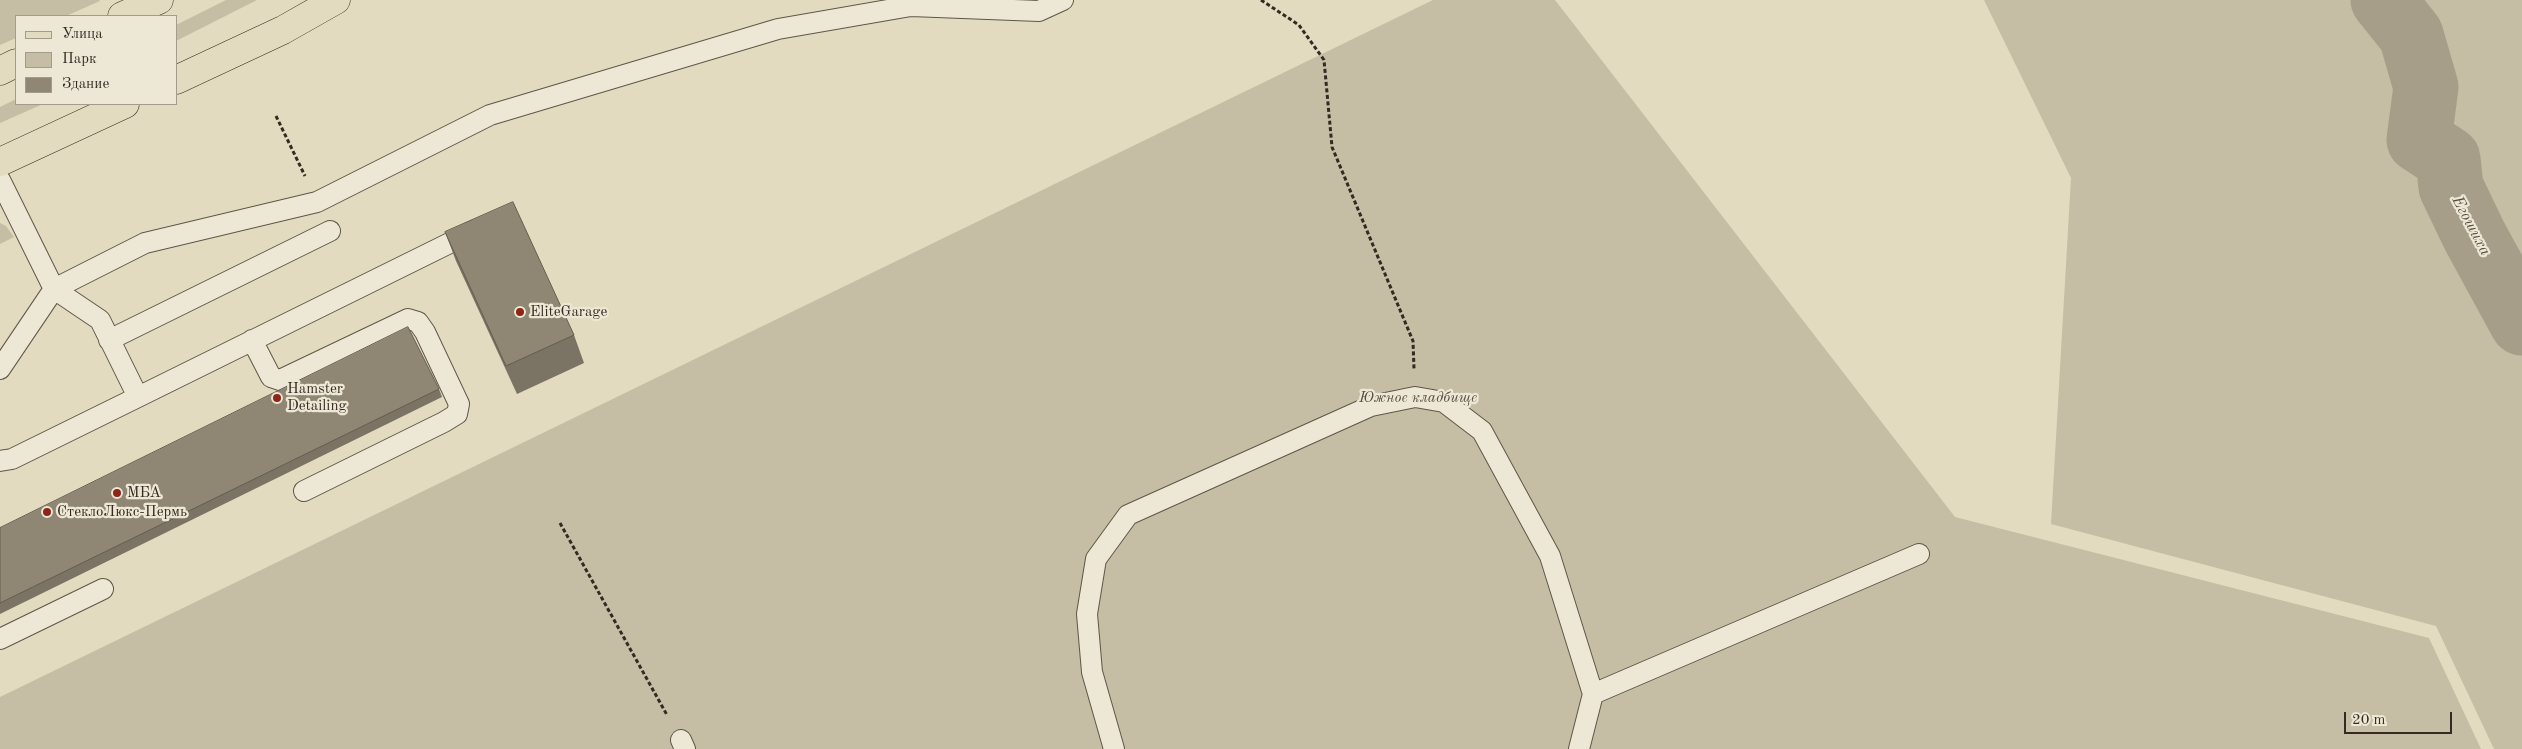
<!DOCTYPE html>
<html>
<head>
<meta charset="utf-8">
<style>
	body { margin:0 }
	#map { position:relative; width:2522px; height:749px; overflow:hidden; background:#e2dbbf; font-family:"Old Standard TT",serif }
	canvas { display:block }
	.legend { position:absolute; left:15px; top:15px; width:162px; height:90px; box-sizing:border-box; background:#ece8d5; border:1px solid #a39c8d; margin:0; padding:6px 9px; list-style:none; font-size:15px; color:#352921 }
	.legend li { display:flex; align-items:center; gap:10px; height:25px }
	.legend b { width:25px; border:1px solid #a39c8d }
	.scale { position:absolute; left:2344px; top:712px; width:108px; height:22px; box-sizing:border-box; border:2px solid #352921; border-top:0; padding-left:6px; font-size:15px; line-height:18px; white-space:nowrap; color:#352921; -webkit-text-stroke:4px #ece8d5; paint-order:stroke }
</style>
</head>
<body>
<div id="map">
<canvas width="2522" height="749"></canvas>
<ul class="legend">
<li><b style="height:6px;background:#e2dbbf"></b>Улица</li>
<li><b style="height:14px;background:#c5bda4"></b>Парк</li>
<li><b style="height:14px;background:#8f8673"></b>Здание</li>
</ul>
<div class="scale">20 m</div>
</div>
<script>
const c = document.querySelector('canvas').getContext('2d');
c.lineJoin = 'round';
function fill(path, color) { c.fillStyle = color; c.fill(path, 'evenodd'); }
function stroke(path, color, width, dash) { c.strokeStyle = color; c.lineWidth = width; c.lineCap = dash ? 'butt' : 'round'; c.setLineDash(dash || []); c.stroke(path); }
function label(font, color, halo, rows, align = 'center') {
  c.font = font + ' "Old Standard TT",serif'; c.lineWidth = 4.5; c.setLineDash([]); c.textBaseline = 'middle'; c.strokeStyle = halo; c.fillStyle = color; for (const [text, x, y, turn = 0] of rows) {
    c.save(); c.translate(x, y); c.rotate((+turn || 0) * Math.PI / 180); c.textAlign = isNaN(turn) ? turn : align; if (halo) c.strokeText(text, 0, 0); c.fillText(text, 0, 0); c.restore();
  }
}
fill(new Path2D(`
	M0 0H99L100 1 66 16H16V38L0 45Z
	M226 0H257L176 41V25Z
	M1433 0H1555L1955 517 2429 638 2481 749H0V697Z
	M1984 0H2522V749H2494L2436 626 2051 524 2071 178Z
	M16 99V104H43L0 123V107Z
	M0 223 6 226 14 237 0 244Z`), '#c5bda4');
stroke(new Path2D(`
	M2383 0 2411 35 2426 87 2419 140 2448 159 2451 187 2474 235 2522 323`), '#a79e89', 65);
const lane = new Path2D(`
	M0 180 54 289 100 320 138 397 474 231
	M109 340 330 231
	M252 340 271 377 280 380 408 319 418 322 425 332 459 404 457 414 444 422 304 491
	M0 369 54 289 145 243 317 202 490 115 778 29 911 6 1039 11 1063 0
	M0 461 12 459 138 397
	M0 639 103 589
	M1593 694 1919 554
	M681 740 685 749
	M1114 749 1092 672 1087 614 1096 559 1128 515 1371 406 1415 397 1444 402 1482 431 1550 556 1593 694 1579 749`);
const primary = new Path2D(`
	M122 16 159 0
	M0 71 16 63
	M176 80 283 30 336 0
	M0 162 125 104`);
stroke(lane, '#605648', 22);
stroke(primary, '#352921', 29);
stroke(new Path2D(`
	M1261 0 1299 25 1324 60 1332 147 1413 341 1414 369
	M276 116 305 176
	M560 523 667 715`), '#352921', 3, [4, 2.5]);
stroke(lane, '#ece8d5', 20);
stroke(primary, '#e2dbbf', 28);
fill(new Path2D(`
	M445 232 574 335 584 363 517 394 456 261Z
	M439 389 442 397 0 614V528Z`), '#7b7363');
const building = new Path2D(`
	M513 202 574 335 506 366 445 232Z
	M408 327 439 389 0 603V528Z`);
fill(building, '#8f8673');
stroke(building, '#645e50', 1);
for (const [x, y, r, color] of [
	[520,312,5,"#8f2418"],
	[277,398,5,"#8f2418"],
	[117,493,5,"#8f2418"],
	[47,512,5,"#8f2418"]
]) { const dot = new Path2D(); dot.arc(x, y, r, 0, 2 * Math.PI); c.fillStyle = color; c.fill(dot); stroke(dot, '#ece8d5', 2); }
label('15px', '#352921', '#ece8d5', [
	["EliteGarage",530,312],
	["Hamster",287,389],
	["Detailing",287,406],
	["МБА",127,493],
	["СтеклоЛюкс-Пермь",57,512]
], 'left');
label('italic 15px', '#594e42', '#ece8d5', [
	["Южное кладбище",1418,398]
]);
label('italic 16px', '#574c40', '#ece8d5', [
	["Егошиха",2471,226,62]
]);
</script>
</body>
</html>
